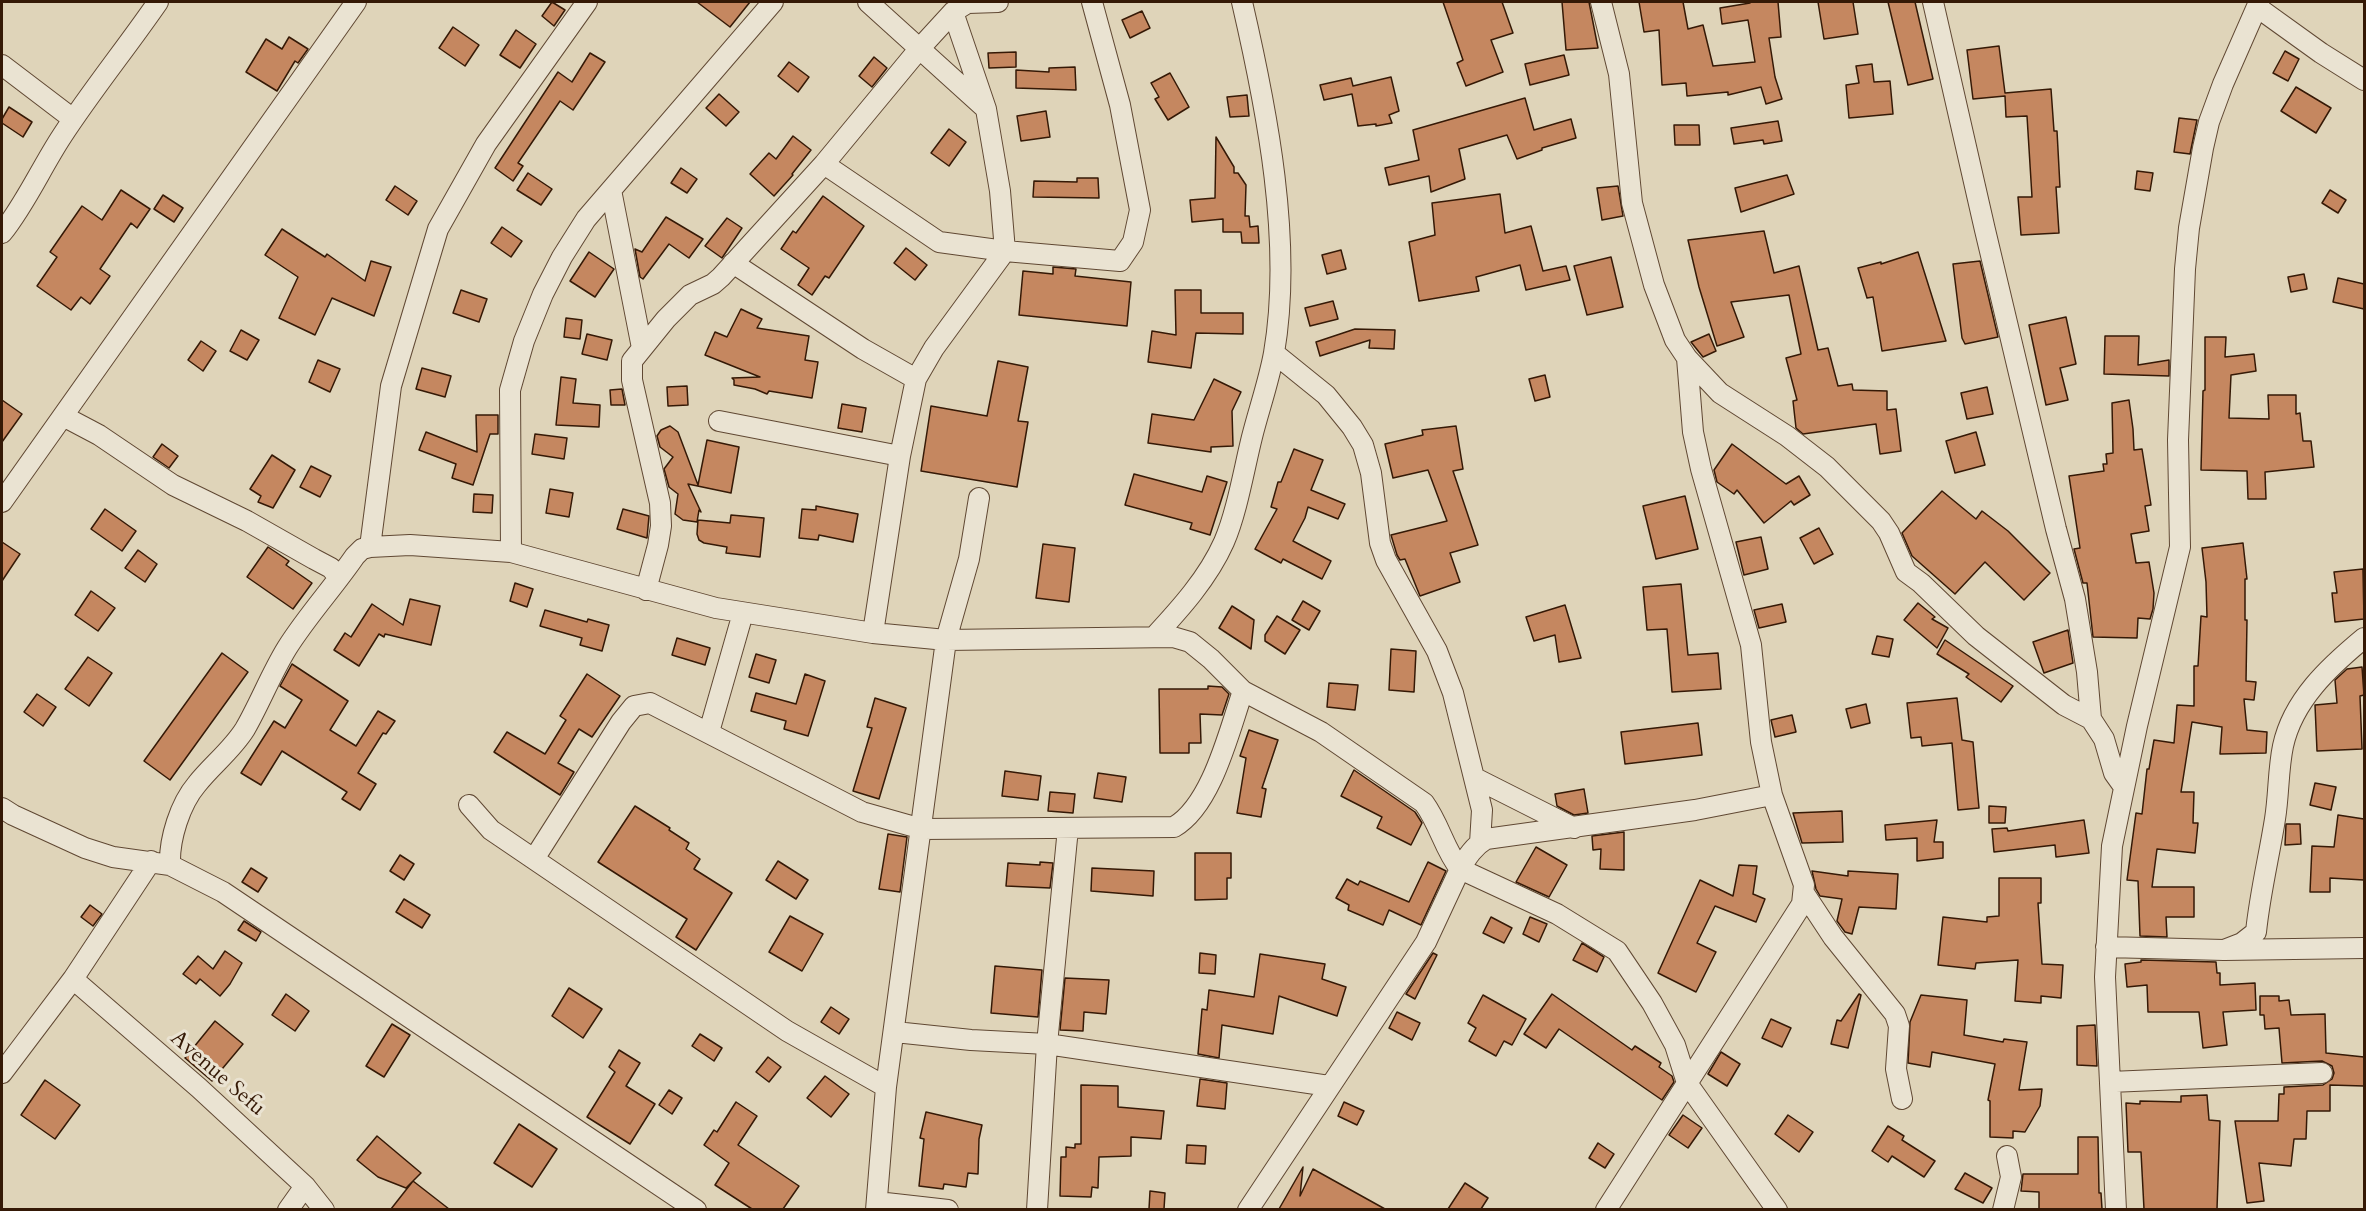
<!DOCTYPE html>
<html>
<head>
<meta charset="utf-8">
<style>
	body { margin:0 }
	#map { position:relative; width:2366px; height:1211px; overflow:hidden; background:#dfd4b9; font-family:Cardo,serif }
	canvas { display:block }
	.frame { position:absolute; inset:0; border:3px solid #351906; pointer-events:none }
</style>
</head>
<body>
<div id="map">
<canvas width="2366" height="1211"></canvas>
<div class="frame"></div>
</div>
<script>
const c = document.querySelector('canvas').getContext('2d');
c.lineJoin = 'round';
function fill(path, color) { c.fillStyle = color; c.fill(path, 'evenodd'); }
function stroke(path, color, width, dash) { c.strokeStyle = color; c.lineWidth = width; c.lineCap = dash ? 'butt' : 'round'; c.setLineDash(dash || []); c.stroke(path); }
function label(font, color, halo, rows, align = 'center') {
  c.font = font + ' Cardo,serif'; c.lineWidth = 6; c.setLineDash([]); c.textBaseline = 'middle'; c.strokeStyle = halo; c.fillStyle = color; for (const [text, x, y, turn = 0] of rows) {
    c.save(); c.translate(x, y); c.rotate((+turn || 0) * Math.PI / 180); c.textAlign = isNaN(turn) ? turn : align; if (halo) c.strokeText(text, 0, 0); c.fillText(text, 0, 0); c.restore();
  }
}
const building = new Path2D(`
	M552 2 565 10 554 26 542 16Z
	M697 2H750L730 27Z
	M1443 2H1502L1513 33 1491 40 1503 72 1466 86 1457 63 1463 60Z
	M1562 2H1589L1598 48 1566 50Z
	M1639 2H1683L1688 29 1703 25 1713 66 1755 62 1748 20 1722 24 1720 8 1750 3V2H1778L1781 37 1769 38 1775 77 1782 99 1766 104 1761 87 1728 95V92L1687 96 1686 83 1662 85 1659 30 1644 32Z
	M1818 2H1853L1858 34 1824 39Z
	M1888 2H1915L1933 79 1908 85Z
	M1142 11 1150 28 1130 38 1122 20Z
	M453 27 479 45 465 66 439 48Z
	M516 30 536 44 520 68 500 55Z
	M289 37 308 49 298 63 295 61 277 91 246 72 266 39 282 49Z
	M1999 46 2005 93 2051 89 2054 131H2057L2060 187H2056L2059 233 2021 235 2018 197H2032L2027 116 2006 117 2005 96 1973 99 1967 50Z
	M2285 51 2299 59 2288 81 2273 73Z
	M1016 52V67L989 68 988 53Z
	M590 53 605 62 573 110 560 101 518 163 523 166 513 181 495 168 558 72 572 82Z
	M1564 55 1569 75 1530 85 1525 64Z
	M874 57 887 68 872 87 859 76Z
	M789 62 809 77 798 92 778 76Z
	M1872 64 1874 82 1890 81 1893 114 1849 118 1846 85 1859 83 1856 66Z
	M1075 67 1076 90 1016 88V70L1049 72V68Z
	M1170 73 1189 107 1168 120 1155 99 1159 97 1151 83Z
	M1391 77 1399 111 1389 115 1392 123 1376 126V124L1358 126 1352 94 1324 100 1320 85 1351 78 1353 86Z
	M2296 87 2331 108 2316 133 2281 111Z
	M719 94 739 112 726 126 706 108Z
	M1247 95 1249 116 1230 117 1227 97Z
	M1525 98 1534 130 1571 119 1576 138 1542 148V150L1517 159 1507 135 1459 149 1465 179 1431 192 1429 176 1389 185 1385 168 1419 160 1413 130Z
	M9 107 32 122 23 137 2 123V119Z
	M1046 111 1050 137 1021 141 1017 116Z
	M2179 118 2197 120 2190 154 2174 152Z
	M1778 121 1782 141 1764 144 1763 140 1734 144 1731 128Z
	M1674 125H1699L1700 145H1675Z
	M949 129 966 142 949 166 931 153Z
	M793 136 811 150 792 174 793 175 774 196 750 174 769 153 776 159Z
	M1216 137 1234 167V173H1238L1246 185 1245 216H1249L1250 227 1258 226 1259 243H1242L1241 232H1223V219L1192 222 1190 200 1215 198Z
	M681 168 697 179 687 193 671 183Z
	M2137 171 2153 173 2150 191 2135 189Z
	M528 173 552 189 541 205 517 190Z
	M1787 175 1794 194 1741 212 1735 188Z
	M1077 178H1098L1099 198 1033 197 1034 181 1077 182Z
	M395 186 417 201 408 215 386 200Z
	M1618 186 1623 216 1602 220 1597 188Z
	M121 190 150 209 137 228 131 223 100 269 110 276 90 304 81 297 71 310 37 286 57 257 50 252 82 206 102 220Z
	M2330 190 2346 200 2338 213 2322 203Z
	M1500 194 1505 233 1531 226 1543 271 1566 266 1570 280 1526 290 1520 265 1476 277 1479 291 1419 301 1409 242 1435 235 1432 203Z
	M163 195 183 208 174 222 154 209Z
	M823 196 864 226 829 278 825 276 812 295 798 285 809 268 781 249 793 231 796 233Z
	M666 217 703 239 689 258 669 244 643 279 640 277 635 249 642 252Z
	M727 218 742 228 722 258 705 246Z
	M502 227 522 241 511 257 491 243Z
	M282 229 325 257 327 254 365 281 371 261 391 267 374 316 332 298 315 335 279 318 298 277 265 255Z
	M1764 231 1774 273 1799 266 1818 350 1828 348 1838 386 1852 384 1853 390 1887 391V410L1896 409 1901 451 1880 454 1876 424 1803 434 1796 428 1793 401 1797 400 1786 358 1801 354 1789 295 1731 302 1744 337 1717 346 1699 287 1688 240Z
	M906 248 927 265 915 280 894 263Z
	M1341 250 1346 269 1327 274 1322 255Z
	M589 252 614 269 595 297 570 281Z
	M1918 252 1946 341 1882 351 1873 297 1867 298 1858 268 1881 262V264Z
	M1611 257 1623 307 1587 315 1574 266Z
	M1980 261 1998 337 1965 344 1962 338 1953 264Z
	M1053 267 1076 269 1075 276 1131 282 1127 326 1019 315 1023 271 1053 274Z
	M2304 274 2307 289 2291 292 2288 277Z
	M2338 278 2364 284V309L2333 302Z
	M461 290 487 299 479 322 453 313Z
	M1175 290H1201V313H1243V334L1196 333 1191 368 1148 362 1152 331 1176 335Z
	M1333 301 1338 319 1310 326 1305 308Z
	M741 309 762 319 757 328 809 336 805 360 818 362 812 398 769 391 767 394 755 389 734 385V380L732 378 760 377 705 355 715 332 727 337Z
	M2066 317 2076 364 2060 368 2068 400 2046 405 2029 325Z
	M566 318 582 320 580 339 564 337Z
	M1355 329 1395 330 1394 349 1369 348 1370 340 1320 356 1316 342Z
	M241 330 259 340 247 360 230 351Z
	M587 334 612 340 607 360 582 354Z
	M1709 334 1716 351 1703 357 1691 342Z
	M2105 336H2139L2138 365 2169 360V376L2104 374Z
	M2205 337H2226L2225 357 2254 354 2256 371 2231 375 2229 418 2269 419 2268 395H2296V414L2300 413 2303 441H2311L2314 467 2265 472 2266 499H2248L2247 471 2201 470 2203 391 2205 390Z
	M201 341 216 351 203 371 188 360Z
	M318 360 340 369 330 392 309 382Z
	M998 361 1028 367 1018 421 1028 422 1017 487 921 471 931 406 987 416Z
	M422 368 451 376 445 397 416 389Z
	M1545 375 1550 397 1535 401 1529 379Z
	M561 377 576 379 573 403 600 405 599 427 556 425Z
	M1214 379 1241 392 1232 411 1233 446 1211 447V452L1148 443 1152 414 1194 420Z
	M687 386 688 405 668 406 667 387Z
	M1987 387 1993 414 1967 419 1961 393Z
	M622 389 625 405H611L610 390Z
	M2 400 22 414 2 442Z
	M2129 400 2133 429 2134 450 2142 449 2151 505 2145 506 2149 531 2131 534 2136 563 2149 562 2154 593 2153 609 2150 619 2138 618 2137 638 2093 637 2087 583H2083L2074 549 2080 548 2069 476 2104 471 2103 464H2107L2106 454 2113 453 2112 403Z
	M842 404 866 408 862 432 838 428Z
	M476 415H498V434H490L473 485 452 478 456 464 419 450 426 432 477 452Z
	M670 426 678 432 698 485 707 440 739 447 731 493 688 484 701 512 699 510 697 522 683 520 675 514 678 494 669 487 664 469 673 457 660 447 657 436 661 430Z
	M1456 426 1463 469 1453 471 1478 545 1450 553 1460 582 1420 596 1405 559 1400 560 1397 555 1391 535 1447 521 1428 470 1393 478 1385 444 1423 435 1422 430Z
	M1976 432 1985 465 1955 473 1946 441Z
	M535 434 567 438 564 459 532 454Z
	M162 444 178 456 169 468 153 457Z
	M1732 444 1786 484 1799 476 1810 495 1794 505 1791 501 1764 523 1737 490 1734 494 1717 482 1714 470Z
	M1294 449 1323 460 1311 490 1345 504 1338 519 1308 507 1305 518 1293 541 1331 561 1322 579 1283 559 1281 563 1255 549 1277 509 1271 507 1278 482H1281Z
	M272 455 295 470 273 508 258 502 261 496 250 489Z
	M311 466 331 476 320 497 300 487Z
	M1134 474 1202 492 1207 476 1227 482 1210 535 1190 529 1192 523 1125 505Z
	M550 489 573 493 569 517 546 513Z
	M1942 491 1976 519 1982 511 2008 531 2050 573 2024 600 1985 562 1955 594 1912 556 1902 533Z
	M474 494 493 495 492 513 473 512Z
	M1685 496 1698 549 1656 559 1643 506Z
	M816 506 858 514 853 542 819 535 818 540 799 538 802 509 816 510Z
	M105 509 136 531 122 551 91 529Z
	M623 509 649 516 647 538 617 529Z
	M731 515 764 518 760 557 726 553 727 547 704 543 699 540 697 534 698 520 730 523Z
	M1819 528 1833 554 1814 564 1800 538Z
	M1761 537 1768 569 1744 575 1736 542Z
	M2 542 20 554 2 581Z
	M2243 543 2247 579H2245V620H2247L2246 681 2256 682 2254 700 2244 699 2247 730 2267 732 2266 753 2220 754 2222 727 2192 722 2181 792H2194L2193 823H2198L2195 853 2157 849 2152 887H2194V917H2166L2167 937 2140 936 2138 881 2127 880 2136 813 2142 814 2147 769H2149L2154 740 2174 743 2177 705 2194 706V666H2198L2201 616 2207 617 2206 582 2202 548Z
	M1043 544 1075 548 1069 602 1036 598Z
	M268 547 289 561 286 565 312 583 293 609 247 577Z
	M138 550 157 564 145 582 125 568Z
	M2363 569 2364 619 2335 622 2332 593H2337L2334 572Z
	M515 583 533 589 527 607 510 601Z
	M1681 584 1688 655 1718 653 1721 689 1672 692 1667 629 1647 630 1643 587Z
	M91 591 115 608 98 631 75 615Z
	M410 599 440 606 431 645 385 634 384 637 379 634 359 666 334 650 345 633 351 637 372 604 403 625Z
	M1303 601 1320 611 1309 630 1292 620Z
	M1918 603 1935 617 1932 619 1948 628 1937 648 1904 620Z
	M1782 604 1786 622 1759 628 1754 610Z
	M1565 605 1581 658 1559 662 1555 635 1534 641 1526 617Z
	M1232 606 1254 620 1251 649 1219 628Z
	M545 610 587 622 588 619 609 625 602 651 580 645 582 638 540 626Z
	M1277 616 1300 630 1285 654 1265 641V635Z
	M2068 630 2073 663 2044 673 2033 642Z
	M1877 636 1893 639 1889 657 1872 654Z
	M677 638 710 648 705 665 672 655Z
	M1945 640 2013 686 2001 702 1966 677 1969 674 1937 654Z
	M1391 649 1416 651 1414 692 1389 690Z
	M222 653 248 672 170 780 144 761Z
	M756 654 776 660 769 683 749 677Z
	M88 657 112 673 89 706 65 689Z
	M292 664 348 701 330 730 356 746 378 711 395 721 386 734 383 733 358 773 376 784 360 810 342 799 347 792 282 751 261 785 241 773 274 721 285 728 302 700 280 686Z
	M2362 667 2364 695 2360 696 2362 749 2317 751 2315 705 2337 703 2335 680 2347 669Z
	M587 674 620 696 592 737 579 729 558 763 574 772 560 795 494 752 507 732 545 754 566 720 560 716Z
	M805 674 825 681 808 736 784 729 786 721 751 711 756 693 796 704Z
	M1329 683 1358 685 1355 710 1327 707Z
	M1208 686 1222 687 1229 694 1222 715 1200 714 1201 743H1189V753H1160L1159 689H1208Z
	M37 694 56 707 43 726 24 712Z
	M875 698 906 708 879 799 853 791 872 728 867 727Z
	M1957 698 1962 740 1973 742 1979 808 1958 810 1952 743 1922 746 1921 737 1911 738 1907 703Z
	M1866 704 1870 723 1851 728 1846 709Z
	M1792 715 1796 732 1775 737 1771 720Z
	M1698 723 1702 755 1625 764 1621 732Z
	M1249 730 1278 740 1262 788 1266 789 1261 817 1237 813 1246 758 1240 756Z
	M1354 770 1415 812 1422 823 1411 845 1377 828 1382 817 1341 796Z
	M1005 771 1041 776 1038 800 1002 796Z
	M1098 773 1126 777 1122 802 1094 798Z
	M2315 783 2336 787 2331 810 2310 805Z
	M1584 789 1588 813 1574 815 1557 806 1555 794Z
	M1050 792 1075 794 1073 813 1048 811Z
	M635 806 670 828 669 830 689 843 686 849 700 859 694 869 732 893 696 950 676 937 687 919 598 862Z
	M1989 806 2006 807 2005 823H1989Z
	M1842 811 1843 842 1802 843 1793 813Z
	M2338 815 2364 819V880L2330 878V892H2310L2312 846 2334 847Z
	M1937 820 1934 842H1943V858L1917 861V838L1886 840 1885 825Z
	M2084 820 2089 853 2056 857 2055 845 1994 852 1992 829 2007 828 2008 831Z
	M2286 824H2300L2301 844 2285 845Z
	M1624 832V870L1600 869 1601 849 1593 850 1592 836Z
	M888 834 907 837 900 892 879 889Z
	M1536 847 1567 865 1549 897 1516 882Z
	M1195 853H1231V878H1227V899L1195 900Z
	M400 855 414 864 404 880 390 871Z
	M778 861 808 880 796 899 766 880Z
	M1040 862 1053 863 1050 888 1006 886 1008 863 1040 865Z
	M1428 862 1446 871 1421 925 1389 910 1383 925 1348 910 1349 905 1336 898 1347 879 1358 885 1360 881 1409 902Z
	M1739 865 1757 866 1753 894 1765 899 1756 922 1715 906 1697 943 1716 952 1696 992 1658 973 1700 880 1733 896Z
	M251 868 267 878 258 892 242 882Z
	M1092 868 1154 871 1153 896 1091 891Z
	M1812 871 1848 876V871L1898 874 1896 909 1859 907 1852 934 1845 932 1837 921 1842 899 1820 896 1816 889Z
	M1999 878H2041V903H2038L2042 964 2063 965 2061 998 2041 996V1003L2015 1001 2018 960 1976 963 1975 969 1938 965 1943 917 1987 922V917L1999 916Z
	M404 899 430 915 422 928 396 912Z
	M90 905 102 914 93 926 81 917Z
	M790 916 823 934 802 971 769 952Z
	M1491 917 1512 928 1504 943 1483 933Z
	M1530 917 1547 924 1539 942 1523 934Z
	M244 921 261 932 256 941 238 930Z
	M1582 943 1604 957 1597 972 1573 960Z
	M225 951 242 963 230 984 220 996 200 979 196 984 183 974 198 956 213 969Z
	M1200 953 1216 955 1215 974 1199 973Z
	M1433 953 1437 955 1415 999 1406 994Z
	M1260 954 1325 964 1322 979 1346 987 1337 1016 1279 996 1273 1034 1222 1025 1219 1058 1198 1054 1202 1009 1207 1010 1209 990 1254 997Z
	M2141 960 2216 962 2217 973H2220V985L2255 983 2256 1010 2223 1012 2227 1045 2203 1048 2199 1012H2148L2147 985 2127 987 2125 964 2141 962Z
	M995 966 1042 970 1038 1017 991 1013Z
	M1065 978 1109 980 1106 1014 1084 1012 1083 1031 1060 1030Z
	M569 988 602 1009 583 1038 552 1016Z
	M286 994 309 1011 295 1031 272 1015Z
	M1552 994 1632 1050 1635 1046 1661 1063 1659 1067 1672 1076 1674 1082 1662 1100 1559 1029 1546 1048 1524 1034Z
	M1859 994 1861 995 1848 1048 1831 1044 1837 1020 1841 1021Z
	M1483 995 1526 1019 1512 1045 1504 1041 1496 1056 1469 1041 1476 1028 1468 1023Z
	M1921 995 1967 1000 1964 1035 2003 1042 2004 1039 2027 1042 2019 1090 2042 1089 2040 1106 2025 1132 2013 1131V1138L1990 1137V1101L1988 1100 1995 1064 1932 1052 1930 1067 1908 1063 1910 1022Z
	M2260 996H2279V1001L2289 1000 2291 1015 2325 1014 2326 1053 2364 1057V1086L2330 1085V1111H2307L2306 1139H2294L2291 1166 2259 1163 2264 1201 2247 1203 2235 1121H2278L2279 1094H2284V1087L2323 1085 2332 1079 2334 1073 2332 1066 2322 1061 2282 1063 2279 1028 2265 1029 2264 1015H2260Z
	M831 1007 849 1019 839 1034 821 1022Z
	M1397 1012 1420 1023 1412 1040 1389 1028Z
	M1771 1019 1791 1028 1782 1047 1762 1038Z
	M215 1021 243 1044 212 1081 185 1058Z
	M392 1024 410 1035 384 1077 366 1066Z
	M2095 1025 2097 1066 2077 1065V1026Z
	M700 1034 722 1048 714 1061 692 1046Z
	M619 1050 640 1063 626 1086 655 1104 630 1144 587 1117 615 1072 609 1067Z
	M1721 1052 1740 1064 1727 1086 1708 1074Z
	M768 1057 781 1067 769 1082 756 1072Z
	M825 1076 849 1094 831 1117 807 1098Z
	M1200 1079 1227 1083 1225 1109 1197 1106Z
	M45 1080 80 1105 55 1139 21 1115Z
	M1081 1085 1118 1086V1107L1164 1111 1161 1139 1131 1137V1156L1099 1157 1098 1188 1092 1187 1091 1197 1060 1196 1061 1157H1066V1147L1075 1148V1144H1081Z
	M669 1090 682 1098 672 1114 659 1105Z
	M2207 1095 2209 1120 2220 1121 2217 1209H2144L2141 1152H2128L2126 1103 2140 1104V1101L2181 1102V1096Z
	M736 1102 757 1116 738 1145 799 1186 783 1209H752L715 1185 729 1163 704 1145 714 1130 717 1132Z
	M1344 1102 1364 1111 1357 1125 1338 1116Z
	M926 1112 982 1125 979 1139 978 1174 968 1173 966 1187 944 1184 943 1189 919 1186 924 1139 920 1138Z
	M1683 1115 1702 1128 1688 1148 1669 1135Z
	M1788 1115 1813 1132 1799 1152 1775 1134Z
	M519 1124 557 1149 532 1187 494 1163Z
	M1888 1126 1904 1136 1902 1140 1935 1161 1924 1177 1892 1156 1888 1162 1872 1151Z
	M377 1136 421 1173 406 1188 378 1177 357 1160Z
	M2078 1137H2098L2099 1193H2101L2102 1209H2039V1192L2021 1191 2023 1174H2078Z
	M1598 1143 1614 1154 1605 1168 1589 1158Z
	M1187 1145 1206 1146 1205 1164 1186 1163Z
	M1303 1167 1300 1196 1313 1169 1385 1209H1279Z
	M1965 1173 1992 1188 1983 1203 1955 1189Z
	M413 1181 449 1209H391Z
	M1465 1183 1488 1198 1481 1209H1448Z
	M1150 1191 1165 1193 1164 1209H1149Z`);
fill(building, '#c58760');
stroke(building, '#351906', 1.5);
const street = new Path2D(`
	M868 2 984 107
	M1601 2 1619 74 1632 203 1654 285 1675 340 1687 358 1720 393 1787 436 1827 467 1881 521 1889 533 1906 572 1921 583 1976 636 2064 705 2091 719
	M1933 2 1985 230 2056 529 2075 599 2087 672 2091 719 2104 739 2114 773 2124 787
	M968 3 998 2
	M2257 7 2321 53 2364 80
	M2 65 73 119
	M824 164 939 242 1005 251 1120 261 1133 242 1140 210 1120 105 1092 2
	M611 190 642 348
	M2 233C26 203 41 168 62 136 92 90 127 47 158 2
	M733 263 863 349 916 379
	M1274 353 1326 395 1352 427 1363 445 1371 473 1380 543 1386 560 1437 651 1453 693 1482 810 1480 843
	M63 416 99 435 173 485 247 521 314 559 331 568 339 578
	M719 421 900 456
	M2 502 356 2
	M370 547 391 386 438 229 486 144 587 2
	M511 552 510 390 524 341 543 294 562 257 586 219 773 2
	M646 590 658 545 661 526 660 503 632 380V361L666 319 690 295 713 284 721 277 824 164 920 48 953 12 969 2
	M873 633 900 456 916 379 934 348 1005 251 1000 191 986 109 953 12
	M1154 637C1180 609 1208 578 1224 542 1237 512 1244 469 1252 437 1259 409 1269 381 1274 353 1293 242 1267 110 1242 2
	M709 732 743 613
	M1475 778 1574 828
	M469 805 491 830 787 1031 886 1087
	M2 808 13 815 85 848 113 857 170 865 223 892 696 1210
	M534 859 621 722 634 706 650 703 862 812 922 829 1174 827C1212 805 1229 731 1243 691
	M170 865C169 839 180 804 197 784 212 765 232 750 245 729 260 703 271 674 287 648 307 616 333 588 355 556L362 549 370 547 410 545 511 552 716 608 873 633 946 640 1173 637 1190 642 1211 659 1243 691 1321 732 1424 803C1440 825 1444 849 1460 869L1557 914 1617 951 1652 1003 1675 1045 1687 1083 1777 1210
	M1804 893 1833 937 1895 1014 1899 1026 1896 1069 1902 1099
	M2106 947 2224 950 2364 948
	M2224 950 2242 943 2256 932C2260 893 2269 857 2275 819 2279 794 2278 770 2283 746 2293 700 2329 667 2364 638
	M73 979 199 1088 305 1186 324 1210
	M895 1032 971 1040 1047 1044 1329 1086
	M2 1073 73 979 151 861
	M2110 1082 2322 1073
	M877 1202 948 1210
	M288 1210 305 1186
	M876 1210 886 1087 946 640 969 559 979 498
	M1037 1210 1047 1044 1068 828
	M1248 1210 1426 942 1460 869C1467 857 1474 846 1486 839L1695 810 1772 795
	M1606 1210 1802 904 1804 885 1772 795 1761 742 1751 645 1701 469 1693 432 1687 358
	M2003 1210 2011 1177 2007 1156
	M2116 1210 2105 977 2112 846 2137 726 2180 547 2178 440 2185 269 2189 228 2203 148 2209 122 2223 84 2259 2`);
stroke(street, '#604833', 22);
stroke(street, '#eae3d2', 20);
label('22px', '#351906', '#eae3d2', [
	["Avenue Sefu",217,1074,41]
]);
</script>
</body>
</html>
